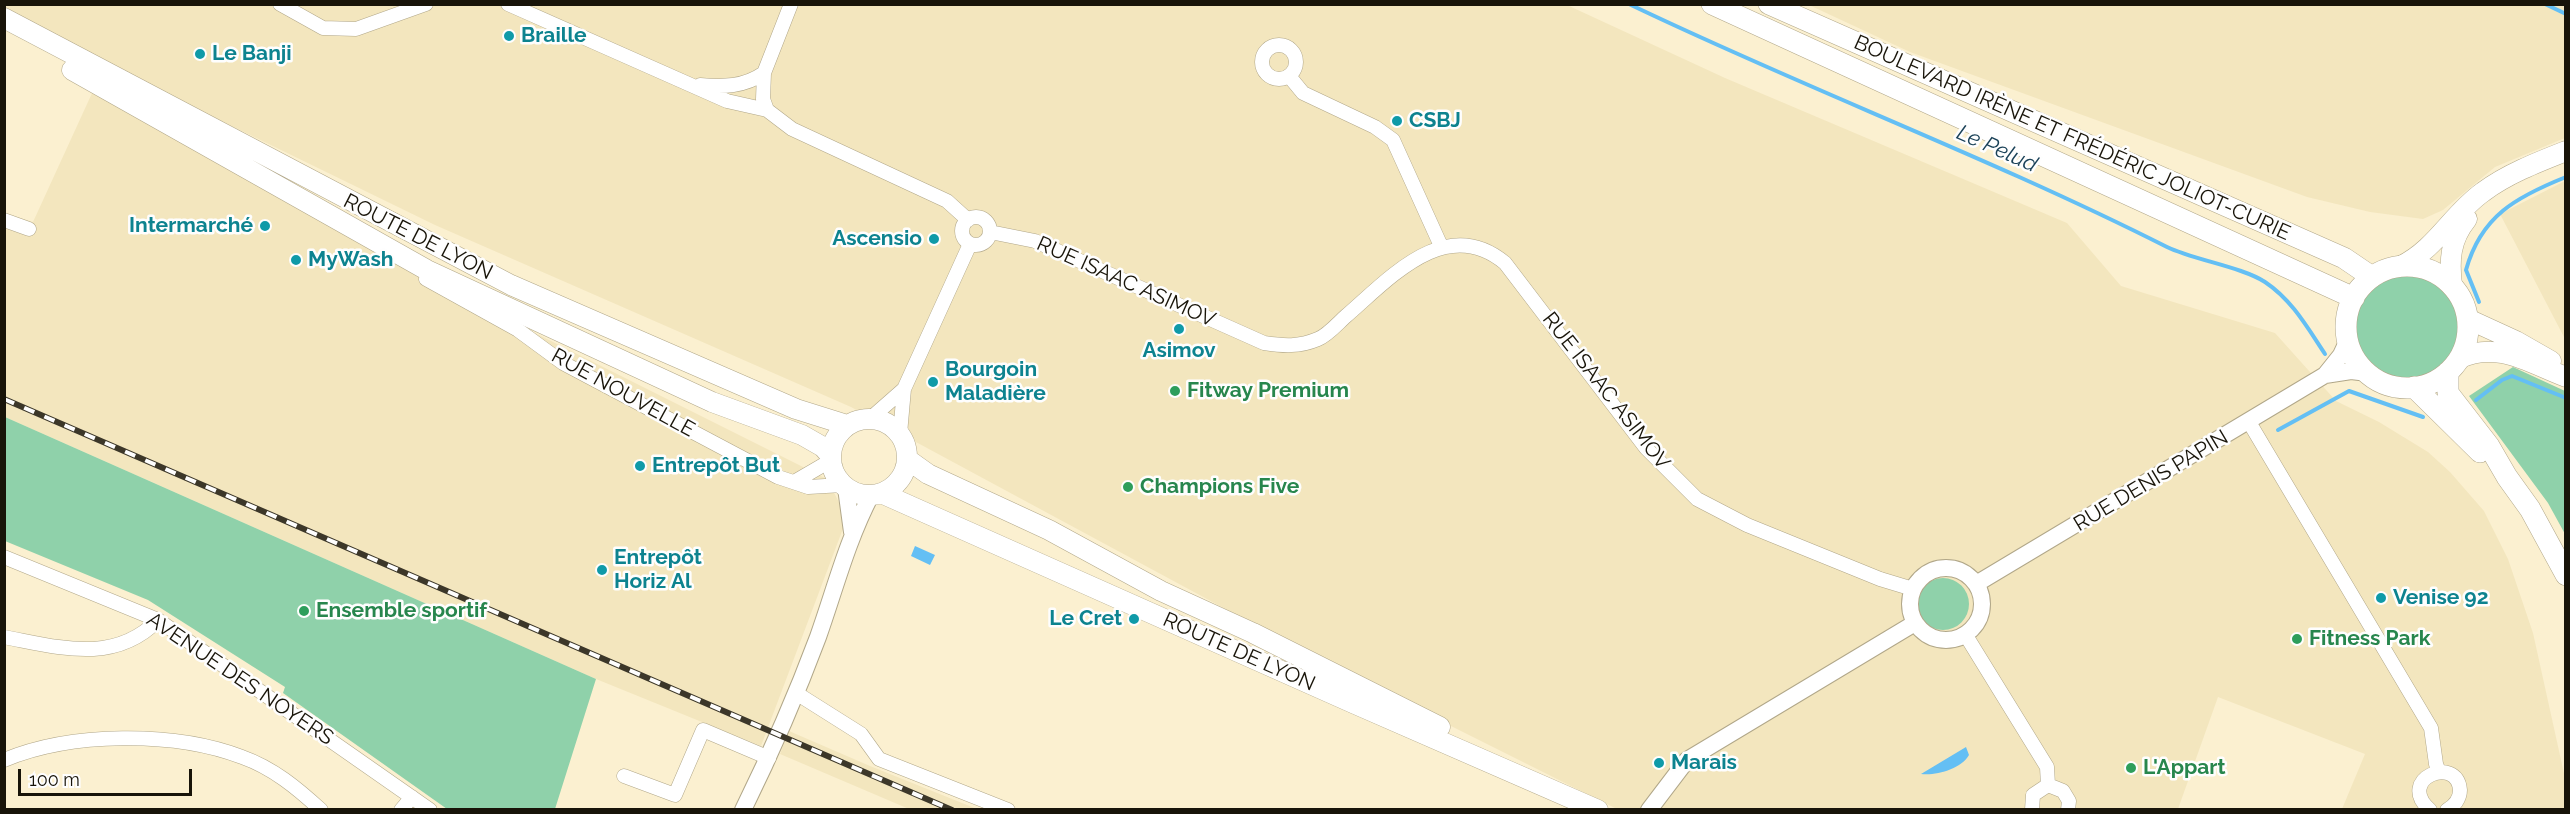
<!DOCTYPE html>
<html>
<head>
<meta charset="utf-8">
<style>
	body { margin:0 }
	#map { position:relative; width:2570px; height:814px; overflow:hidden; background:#fbf0d0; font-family:Raleway,sans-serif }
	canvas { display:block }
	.frame { position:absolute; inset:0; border:6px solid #181409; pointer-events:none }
	.scale { position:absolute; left:18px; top:769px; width:174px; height:27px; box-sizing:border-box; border:3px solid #181409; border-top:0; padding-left:8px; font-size:18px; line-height:21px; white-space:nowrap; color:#181409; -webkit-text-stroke:4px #fefefe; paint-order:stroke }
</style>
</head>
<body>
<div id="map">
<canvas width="2570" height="814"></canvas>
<div class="frame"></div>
<div class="scale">100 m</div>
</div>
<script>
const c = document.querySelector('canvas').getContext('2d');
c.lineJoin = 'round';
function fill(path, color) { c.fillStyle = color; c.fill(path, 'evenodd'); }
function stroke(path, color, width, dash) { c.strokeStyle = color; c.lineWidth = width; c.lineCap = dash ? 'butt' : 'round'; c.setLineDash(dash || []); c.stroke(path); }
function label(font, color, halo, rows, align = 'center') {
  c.font = font + ' Raleway,sans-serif'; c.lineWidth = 5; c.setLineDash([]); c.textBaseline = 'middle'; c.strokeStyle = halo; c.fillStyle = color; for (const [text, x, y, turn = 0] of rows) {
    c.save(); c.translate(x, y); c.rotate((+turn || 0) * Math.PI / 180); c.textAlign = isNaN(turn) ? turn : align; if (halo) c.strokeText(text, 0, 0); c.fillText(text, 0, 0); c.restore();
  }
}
fill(new Path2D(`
	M4 5H1567L1725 78 2067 223 2121 286 2275 333 2336 401 2379 422 2428 452 2450 472 2484 511 2508 559 2533 633 2565 778V809H2342L2365 754 2218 697 2178 809H1617L1333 667 851 407 435 225 129 76 5 8Z
	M1809 5H2565V138L2495 167 2443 210 2423 219 2370 212 2307 197 1910 52Z
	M93 91 447 289 827 479 847 518 761 746 596 679 5 417V213L33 222Z
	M2565 181V339L2500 214Z
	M789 731 870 766 977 809H909L780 754Z`), '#f3e6be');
fill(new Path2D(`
	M2356 327a51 51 0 1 1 102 0a51 51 0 1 1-102 0Z
	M2513 367 2565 391V534L2548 503 2469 396Z
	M5 417 596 679 555 809H447L283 693 285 687 148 600 5 541Z
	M1917 604a26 26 0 1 1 52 0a26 26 0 1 1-52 0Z`), '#8fd1aa');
fill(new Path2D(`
	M915 546 935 555 930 565 911 556Z
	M1966 747 1969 755C1961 769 1936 776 1921 774Z`), '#64bff4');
stroke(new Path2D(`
	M1629 4C1806 89 1991 158 2167 247 2194 260 2242 267 2265 282 2292 300 2307 327 2325 354
	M2545 4 2566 14
	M2479 302 2466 270C2481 216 2516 197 2566 177
	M2476 400 2502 380 2512 376 2566 398
	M2278 430 2349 391 2423 417`), '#64bff4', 4);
const minor = new Path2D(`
	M280 4 323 28 356 29 426 4
	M508 4 727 101 767 110
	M791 4 764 73 763 99 767 110 792 129 947 201 968 220
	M1262 62a17 17 0 1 1 34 0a17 17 0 1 1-34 0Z
	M1289 76 1303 93 1375 127 1393 140 1441 246
	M700 85C723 87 744 87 764 73
	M962 231a14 14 0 1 1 28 0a14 14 0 1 1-28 0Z
	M4 220 29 229
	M990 232 1035 241 1264 343C1284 346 1299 347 1318 339 1328 335 1338 323 1346 316 1390 278 1446 214 1505 263L1646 448 1697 499 1747 525 1880 579 1913 589
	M426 279 518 330 563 363 778 477 808 487 843 485
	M871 418 904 389
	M2249 422 2431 728 2436 764 2439 772
	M900 434 904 389 970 244
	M794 482 830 461
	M4 557 158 620 430 810
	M1965 634 2047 767 2048 785
	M4 637C58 647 114 665 158 620
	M796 693 861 734 879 759 1008 810
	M4 760C71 732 174 731 242 757 273 768 297 788 321 810
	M624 776 675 795 703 730 769 758
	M401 810 412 797
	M2032 810 2033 795 2048 785 2063 791 2069 801 2068 810
	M2430 810C2395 779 2457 754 2460 790 2460 799 2454 806 2447 810`);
const tertiary = new Path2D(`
	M2325 375 2351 371 2368 373
	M846 488 852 532
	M1910 604a36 36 0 1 1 72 0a36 36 0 1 1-72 0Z
	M1976 584 2325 375 2341 355 2348 340
	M743 810C771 753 796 696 818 637 835 589 847 541 871 495
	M1649 810 1687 760 1915 623`);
const secondary = new Path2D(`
	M4 18 511 285 796 409 847 425
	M72 70 427 270 712 402 802 435 823 447 830 455
	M2401 266C2436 249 2452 214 2483 192 2507 174 2538 162 2566 151
	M2452 286C2449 260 2450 240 2467 219
	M2468 319 2516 341 2551 361
	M2460 358C2498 341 2529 363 2566 377
	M831 457a38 38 0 1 1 76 0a38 38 0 1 1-76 0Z
	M907 459 928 474 1049 530 1161 591 1253 633 1440 727
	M881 493 1353 703 1598 810`);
const primary = new Path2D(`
	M1712 4 2354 298
	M1769 4 2344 258 2372 277
	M2346 327a61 61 0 1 1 122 0a61 61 0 1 1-122 0Z
	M2448 372V393L2489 446 2507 477 2530 509 2566 575
	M2414 387 2480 452`);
stroke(minor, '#b1a789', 15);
stroke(tertiary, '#b1a789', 18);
stroke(secondary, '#b1a789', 21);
stroke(primary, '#b1a789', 22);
stroke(minor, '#fff', 14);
stroke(tertiary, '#fff', 16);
stroke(secondary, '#fff', 20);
stroke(primary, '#fff', 21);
const rail = new Path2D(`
	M4 399 952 810`);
stroke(rail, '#3c3729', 6);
stroke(rail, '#fefefe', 4, [11]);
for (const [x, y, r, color] of [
	[509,36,6,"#0f9aa8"],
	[200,54,6,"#0f9aa8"],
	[1397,121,6,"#0f9aa8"],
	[265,226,6,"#0f9aa8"],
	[934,239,6,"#0f9aa8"],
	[296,260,6,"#0f9aa8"],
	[1179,329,6,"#0f9aa8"],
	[933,382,6,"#0f9aa8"],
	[1175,391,6,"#2e9e5b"],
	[640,466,6,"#0f9aa8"],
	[1128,487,6,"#2e9e5b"],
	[602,570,6,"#0f9aa8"],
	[2381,598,6,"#0f9aa8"],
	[304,611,6,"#2e9e5b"],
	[1134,619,6,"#0f9aa8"],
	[2297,639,6,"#2e9e5b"],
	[1659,763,6,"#0f9aa8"],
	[2131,768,6,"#2e9e5b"]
]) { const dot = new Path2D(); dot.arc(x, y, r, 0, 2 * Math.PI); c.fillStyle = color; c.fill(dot); stroke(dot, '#fefefe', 2); }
label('bold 21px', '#0d838f', '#fefefe', [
	["Braille",521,36],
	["Le Banji",212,54],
	["CSBJ",1409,121],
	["Intermarché",253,226,"right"],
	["Ascensio",922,239,"right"],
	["MyWash",308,260],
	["Asimov",1179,351,"center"],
	["Bourgoin",945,370],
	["Maladière",945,394],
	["Entrepôt But",652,466],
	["Entrepôt",614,558],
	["Horiz Al",614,582],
	["Venise 92",2393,598],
	["Le Cret",1122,619,"right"],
	["Marais",1671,763]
], 'left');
label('21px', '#181409', '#fefefe', [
	["BOULEVARD IRÈNE ET FRÉDÉRIC JOLIOT-CURIE",2072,138,24],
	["ROUTE DE LYON",418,237,27],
	["RUE ISAAC ASIMOV",1126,282,24],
	["RUE ISAAC ASIMOV",1606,391,52],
	["RUE NOUVELLE",623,393,29],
	["RUE DENIS PAPIN",2151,481,-31],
	["ROUTE DE LYON",1239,652,24],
	["AVENUE DES NOYERS",240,679,34]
]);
label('bold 21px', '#27864d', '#fefefe', [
	["Fitway Premium",1187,391],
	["Champions Five",1140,487],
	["Ensemble sportif",316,611],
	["Fitness Park",2309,639],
	["L'Appart",2143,768]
], 'left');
label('italic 22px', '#1b4258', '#fefefe', [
	["Le Pelud",1997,149,24]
]);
</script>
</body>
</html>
